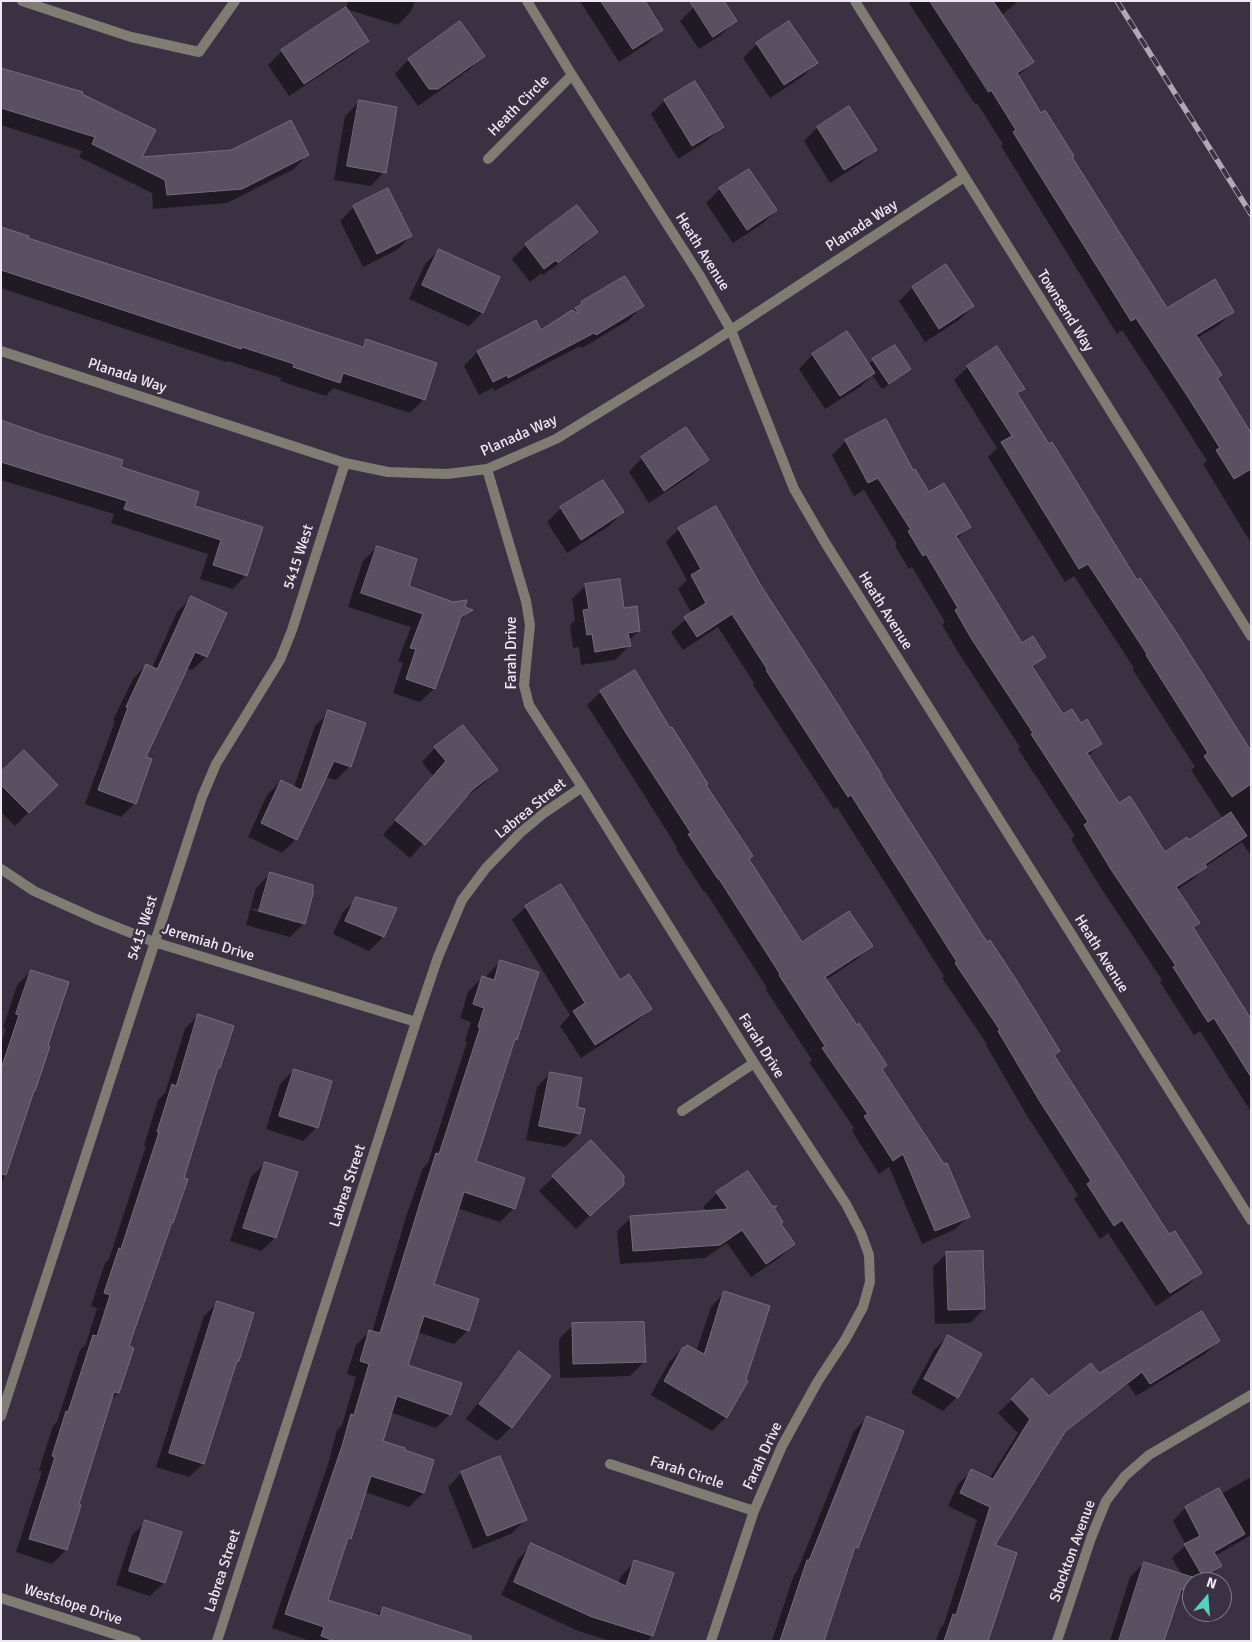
<!DOCTYPE html>
<html>
<head>
<meta charset="utf-8">
<style>
	body { margin:0 }
	#map { position:relative; width:1252px; height:1642px; overflow:hidden; background:#3a3242; font-family:Signika,sans-serif }
	canvas { display:block }
	.frame { position:absolute; inset:0; border:2px solid #ede8f2; pointer-events:none }
	.north { position:absolute; left:1182px; top:1572px; width:50px; height:50px; box-sizing:border-box; background:#3a3242; border:1px solid #827b88; border-radius:50%; rotate:18deg; font-size:14px; font-weight:700; line-height:20px; text-align:center; color:#ede8f2 }
	.north::after { content:''; display:block; margin:auto; width:18px; height:22px; background:#59cebf; clip-path:polygon(50% 0,100% 100%,50% 72%,0 100%) }
</style>
</head>
<body>
<div id="map">
<canvas width="1252" height="1642"></canvas>
<div class="frame"></div>
<div class="north">N</div>
</div>
<script>
const c = document.querySelector('canvas').getContext('2d');
c.lineJoin = 'round';
function fill(path, color) { c.fillStyle = color; c.fill(path, 'evenodd'); }
function stroke(path, color, width, dash) { c.strokeStyle = color; c.lineWidth = width; c.lineCap = dash ? 'butt' : 'round'; c.setLineDash(dash || []); c.stroke(path); }
function label(font, color, halo, rows, align = 'center') {
  c.font = font + ' Signika,sans-serif'; c.lineWidth = 5; c.setLineDash([]); c.textBaseline = 'middle'; c.strokeStyle = halo; c.fillStyle = color; for (const [text, x, y, turn = 0] of rows) {
    c.save(); c.translate(x, y); c.rotate((+turn || 0) * Math.PI / 180); c.textAlign = isNaN(turn) ? turn : align; if (halo) c.strokeText(text, 0, 0); c.fillText(text, 0, 0); c.restore();
  }
}
fill(new Path2D(`
	M348 1H415L411 11 398 25 346 9Z
	M580 1H643L662 29 648 43 619 62Z
	M703 1H725L724 2 735 21 721 35 699 49 680 21 694 7Z
	M911 1H1018L1001 16 1032 62 1018 76 1041 114 1071 157 1167 310 1233 311 1219 325 1197 338 1221 375 1216 379 1249 432 1251 430V543L1203 464 1207 461 1175 410 1122 330 1117 334 1001 146 1003 144 977 103 975 104 909 3Z
	M460 23 483 55 470 69 418 106 395 74 408 60Z
	M789 23 816 63 802 77 770 98 743 58 757 44Z
	M367 41 353 54 289 96 268 65 282 51Z
	M1 69 81 94 140 159 307 155 294 169 227 203 153 209 152 193 79 157 82 151 1 125Z
	M664 101 722 126 708 140 678 159 651 114Z
	M359 102 384 172 371 186 334 180 345 116Z
	M817 128 875 149 861 163 830 183 804 141Z
	M720 189 776 210 762 224 733 243 706 203Z
	M354 207 411 236 397 250 363 267 340 221Z
	M577 207 596 232 583 246 543 275 542 273 530 282 512 259 526 245Z
	M1 228 27 239 360 347 366 340 424 399 410 413 333 388 326 396 280 381 281 378 228 361 226 362 1 288Z
	M439 250 482 313 469 326 409 299 425 264Z
	M912 288 973 306 959 320 925 342 899 301Z
	M582 303 642 306 629 320 582 348 580 346 494 391 493 388 479 395 464 366 477 352 535 322 540 332 573 312Z
	M847 333 868 365 873 360 909 369 903 375 882 389 872 375 860 387 825 409 799 369 812 355Z
	M968 367 1023 389 1017 395 1137 582 1251 753V856L1242 842 1205 867 1192 880 1177 890 1198 922 1192 928 1251 1021V1112L1200 1031 1194 1035 1160 982 1162 980 1099 885 1071 839 1075 836 1018 749 1020 747 958 652 942 625 945 622 912 567 909 569 895 546 897 544 864 490 854 496 832 455 846 441 885 420 913 472 928 494 970 526 957 539 1021 645 1044 656 1032 668 1063 716 1080 724 1101 744 1088 756 1119 805 1165 853 1189 842 1223 819 1191 770 1195 767 1133 670 1134 668 1074 576 1065 582 988 457 997 448 954 380Z
	M1 422 120 468 193 506 261 528 246 575 233 589 200 579 208 554 111 523 114 514 1 480Z
	M642 458 707 460 693 474 649 503 629 472Z
	M603 481 623 512 609 526 567 553 547 522 561 508Z
	M679 529 759 584 987 944 1058 1051 1053 1056 1168 1236 1200 1273 1187 1286 1156 1306 1108 1233 1100 1239 1074 1199 1078 1195 1026 1114 986 1045 987 1044 942 978 944 976 837 807 834 809 753 685 754 683 718 627 683 650 671 632 692 614 678 589 687 580 666 542Z
	M377 547 407 587 470 610 458 623 434 689 420 702 393 693 403 663 398 661 411 627 348 607 363 561Z
	M586 585 623 609 639 631 628 641 629 646 615 660 581 665 579 647 573 648 570 625 575 620 572 599Z
	M191 598 225 614 206 657 192 670 186 668 145 757 135 803 121 817 85 804 115 721 113 720 133 679 146 665 152 668 177 612Z
	M601 692 705 785 748 860 802 944 871 945 857 959 826 980 968 1217 954 1230 922 1244 889 1167 879 1174 852 1131 854 1128 809 1062 812 1060 766 990 767 988 705 891 704 892 676 849 677 847 587 705Z
	M329 712 350 766 336 780 325 777 296 839 282 853 248 837 267 795 281 781 294 787 315 726Z
	M435 748 496 770 483 784 463 799 410 858 383 835 433 776 422 762Z
	M1 774 56 785 15 826 1 812Z
	M270 874 314 886 304 923 290 937 246 925 256 888ZM253 908 296 920V923L252 910Z
	M357 898 395 909 383 937 369 951 333 934 343 912Z
	M526 907 650 1008 636 1022 581 1058 560 1026 570 1015 512 920Z
	M501 961 537 973 516 1039 512 1043 474 1162 514 1208 500 1222 457 1208 432 1285 468 1330 454 1344 417 1332 407 1366 450 1414 436 1428 390 1412 381 1442 433 1461 423 1493 409 1507 365 1492 350 1538 345 1542 326 1601 376 1616 383 1609 440 1641H310L272 1628 329 1461 337 1430 342 1425 356 1377 347 1374 356 1345 370 1331 372 1332 406 1217 423 1168 428 1163 467 1042 465 1041 471 1022 460 1018 468 992 482 978 486 979 487 975Z
	M31 971 47 1046 1 1186V1043L6 1029 3 1028 17 985Z
	M198 1015 219 1068 216 1071 182 1179 186 1180 172 1222 169 1225 128 1347 118 1393 111 1400 77 1505 80 1506 66 1550 52 1564 16 1552 42 1471 39 1470 53 1426 57 1422 80 1350 86 1344 97 1308 91 1306 105 1263 109 1259 146 1146H144L158 1100 165 1093 185 1029Z
	M294 1070 317 1127 303 1141 266 1129 280 1084Z
	M550 1073 575 1108 579 1133 565 1147 526 1140 537 1087Z
	M591 1141 626 1180 576 1229 539 1191Z
	M265 1163 275 1238 261 1251 230 1241 251 1177Z
	M717 1193 779 1224 793 1244 779 1258 751 1277 727 1243 705 1258 620 1264 617 1231 631 1218 707 1212 703 1207Z
	M947 1253 984 1309 970 1323 935 1324 933 1267Z
	M724 1293 726 1417 712 1431 651 1395 669 1362 683 1348 696 1352 711 1307Z
	M218 1302 238 1361 235 1363 203 1464 189 1477 156 1467 204 1316Z
	M573 1325 644 1362 630 1376 560 1378 559 1339Z
	M948 1336 957 1397 943 1411 911 1393 934 1350Z
	M1219 1341 1205 1354 1136 1396 1128 1384 1060 1437 993 1546 987 1641H936L940 1629 944 1624 977 1520 948 1506 958 1484 972 1471 989 1479 1018 1433 998 1413 1032 1380 1049 1398 1098 1375Z
	M519 1353 550 1376 511 1428 497 1441 466 1419 505 1367Z
	M868 1417 857 1547 852 1552 813 1641H772L794 1575 797 1571 854 1431Z
	M461 1473 525 1520 511 1534 473 1549 448 1487Z
	M1251 1477V1535L1215 1556 1221 1566 1208 1579 1203 1582H1192V1588L1190 1589 1189 1588 1177 1597 1163 1641H1110L1130 1577 1144 1563 1182 1575 1172 1558 1186 1545 1173 1521 1185 1508 1219 1490 1221 1494Z
	M146 1522 164 1583 150 1596 116 1585 132 1535Z
	M532 1545 618 1584 621 1576 635 1562 652 1636 647 1641H610L578 1631 501 1595 518 1559Z`), '#0007');
const building = new Path2D(`
	M601 1H645L663 30 633 49Z
	M690 1H724L737 21 713 37Z
	M930 1H993L1034 62 1017 73 1041 113 1045 110 1074 156 1072 157 1167 308 1215 279 1234 312 1196 335 1222 375 1217 378 1251 433V469L1234 479 1216 450 1220 448 1188 397 1136 318 1131 321 1013 132 1016 130 991 90 989 92Z
	M346 7 369 41 304 84 281 50Z
	M460 21 485 56 438 89H429L408 59Z
	M789 21 818 63 784 85 756 43Z
	M1 68 83 92 82 94 156 130 142 157 231 150 291 120 309 155 242 189 167 195 165 180 92 144 95 137 1 108Z
	M695 81 724 127 692 146 664 100Z
	M359 100 397 107 386 173 347 166Z
	M849 106 877 150 844 170 817 127Z
	M749 169 777 210 747 230 719 188Z
	M388 188 412 236 377 254 353 206Z
	M577 205 598 232 558 263 556 260 544 269 525 244Z
	M1 227 29 236 28 238 363 347 366 339 437 363 425 400 343 373 340 383 293 367 294 364 242 347 241 349 1 270Z
	M439 249 500 277 483 313 422 285Z
	M946 264 974 306 939 329 912 287Z
	M625 276 644 306 596 335 594 333 508 378 507 375 493 382 477 351 536 320 541 330 572 310 579 314 575 308 582 304 581 302Z
	M847 331 875 373 840 396 812 354Z
	M895 345 911 369 889 384 872 359Z
	M997 346 1025 389 1017 393 1049 444 1052 442 1137 580 1140 578 1178 635 1251 751V784L1232 797 1204 756 1208 753 1146 655 1147 654 1088 564 1079 569 1001 442 1012 436 967 366Z
	M886 419 913 470 915 469 929 492 944 483 971 527 956 536 1022 643 1033 636 1046 657 1032 666 1063 714 1072 709 1081 723 1087 719 1102 744 1087 753 1119 803 1130 796 1165 852 1187 837 1189 840 1231 812 1247 836 1205 864 1207 867 1176 887 1200 923 1193 927 1251 1019V1077L1214 1018 1208 1022 1173 967 1176 966 1112 871 1084 825 1088 822 1031 734 1033 733 971 638 955 610 958 608 926 554 923 556 908 531 911 530 878 478 868 483 845 440Z
	M1 420 43 435 123 460 121 467 199 492 195 506 263 527 247 576 213 565 221 540 124 509 127 501 1 462Z
	M686 427 709 460 664 491 641 457Z
	M603 480 624 512 581 540 560 507Z
	M716 506 760 584 837 703 882 775 881 776 987 942 990 940 1015 978 1060 1051 1054 1055 1169 1234 1175 1231 1202 1273 1170 1293 1122 1220 1114 1226 1087 1184 1091 1181 1039 1100 998 1031 1000 1030 955 963 957 962 851 795 848 797 766 670 767 669 732 614 697 637 684 617 706 603 691 575 701 569 678 528Z
	M377 546 417 559 409 586 453 602 467 600 465 607 473 610 461 617 435 689 406 679 416 649 410 648 423 614 361 593Z
	M620 579 624 608 637 606 640 631 628 633 631 646 595 652 592 634 587 635 583 610 589 609 585 584Z
	M191 596 227 613 207 657 195 652 146 757 152 759 136 804 98 790 128 707H126L146 664 157 669Z
	M635 670 670 728 672 727 708 784 706 785 753 856 749 859 802 942 849 911 873 946 825 977 857 1025 859 1023 887 1065 882 1069 944 1164 947 1163 970 1217 935 1231 903 1154 893 1161 864 1116 868 1114 822 1048 825 1046 779 975 780 974 719 879H718L688 834 691 833 628 736 600 691Z
	M328 710 366 723 351 767 334 761 297 840 261 823 281 780 301 790Z
	M463 725 498 770 472 790 425 845 395 820 446 761 434 747Z
	M24 750 58 785 29 813 1 785V772Z
	M270 872 313 885V894L305 924 259 911Z
	M561 884 620 980 629 974 652 1009 595 1045 573 1011 585 1003 525 906Z
	M356 897 397 908 384 937 345 921Z
	M500 960 539 972 517 1040 515 1039 476 1161 525 1178 515 1209 464 1192 434 1284 479 1299 469 1331 424 1316 408 1365 462 1383 451 1415 397 1396 383 1441 405 1448V1450L434 1460 424 1493 371 1476 351 1539 348 1538 328 1600 380 1616 383 1607 471 1636V1641H335L321 1636 324 1627 285 1614 342 1446 351 1414 354 1415 369 1364 360 1361 369 1330 380 1333 420 1203 436 1153 439 1154 480 1028 478 1027 484 1008 473 1004 482 976 494 980Z
	M31 970 69 982 48 1045 50 1046 35 1091H34L6 1175 1 1174V1069L19 1015 16 1014Z
	M198 1014 234 1026 220 1068H218L184 1178 188 1179 173 1223 172 1222 129 1346 134 1348 119 1393 114 1392 79 1504 81 1505 67 1550 29 1539 55 1457 52 1456 66 1411 68 1412 93 1335 97 1336 110 1295 104 1293 119 1248 121 1249 159 1132H157L172 1084 176 1086Z
	M294 1069 332 1081 318 1128 279 1116Z
	M550 1072 582 1078 577 1107 585 1109 580 1134 539 1126Z
	M591 1140 621 1172 624 1176V1185L590 1216 552 1176Z
	M265 1162 298 1172 276 1238 243 1228Z
	M748 1171 772 1206H777L774 1208 783 1222 781 1224 795 1244 766 1264 742 1230 720 1245 633 1251 630 1216 728 1209 716 1192Z
	M983 1251 985 1309 948 1310 946 1252Z
	M724 1291 770 1306 746 1379 748 1381 727 1418 664 1381 683 1347 685 1348 687 1345 704 1354Z
	M217 1301 254 1313 239 1361H237L204 1464 169 1453Z
	M1202 1311 1220 1341 1150 1384 1142 1372 1065 1432 995 1545 1017 1553 988 1641H944L953 1614 956 1615 990 1507 960 1493 971 1469 993 1479 1030 1419 1011 1399 1032 1378 1049 1396 1091 1363 1099 1373Z
	M644 1322 646 1362 573 1364 572 1323Z
	M948 1335 982 1354 958 1398 924 1379Z
	M519 1351 551 1376 512 1428 479 1404Z
	M867 1416 904 1431 858 1548 855 1547 824 1641H780L807 1560H809Z
	M500 1456 527 1520 487 1536 461 1472Z
	M1219 1488 1245 1534 1214 1552 1222 1566 1203 1577 1184 1544 1200 1536 1185 1507Z
	M145 1520 182 1532 165 1583 129 1571Z
	M531 1543 626 1586 634 1560 674 1573 653 1636 592 1617 514 1582Z
	M1144 1562 1199 1579 1192 1582V1584L1181 1590 1164 1641H1119Z`);
fill(building, '#595062');
stroke(building, '#756c7e', 1);
stroke(new Path2D(`
	M682 1111 754 1063`), '#7e7c73', 10);
stroke(new Path2D(`
	M22 1 131 37 199 52 235 1
	M527 1 572 75 700 276 731 330 794 489 826 544 1251 1220
	M855 1 1251 636
	M488 159 572 75
	M1 351 345 463 388 472 447 474 487 469 556 439 699 351 964 177
	M487 469 526 601 530 625 524 685 529 705 582 787 754 1063 846 1204 861 1233 869 1255 870 1282 863 1307 845 1340 818 1381 782 1446 754 1511 711 1641
	M1 869 34 891 96 919 154 942 416 1022
	M1 1416 202 797 216 764 280 660 292 630 345 463
	M610 1464 754 1511
	M1 1598 136 1641
	M217 1641 416 1022 438 957 462 900 486 868 520 833 544 813 582 787
	M1057 1641 1091 1538 1106 1501 1125 1476 1149 1455 1251 1395`), '#7e7c73', 10);
const rail = new Path2D(`
	M1117 1 1251 214`);
stroke(rail, '#afa9b5', 5.5);
stroke(rail, '#3a3242', 4, [11]);
label('15px', '#ede8f2', '#3a3242', [
	["Heath Circle",519,106,-45],
	["Planada Way",862,226,-33],
	["Heath Avenue",702,252,58],
	["Townsend Way",1065,311,58],
	["Planada Way",127,376,18],
	["Planada Way",519,436,-24],
	["5415 West",299,557,-72],
	["Heath Avenue",885,611,58],
	["Farah Drive",512,653,-90],
	["Labrea Street",531,809,-39],
	["5415 West",143,928,-72],
	["Jeremiah Drive",208,943,17],
	["Heath Avenue",1101,954,58],
	["Farah Drive",761,1046,58],
	["Labrea Street",348,1186,-72],
	["Farah Drive",763,1456,-65],
	["Farah Circle",687,1473,18],
	["Stockton Avenue",1073,1551,-70],
	["Labrea Street",223,1571,-72],
	["Westslope Drive",73,1605,18]
]);
</script>
</body>
</html>
